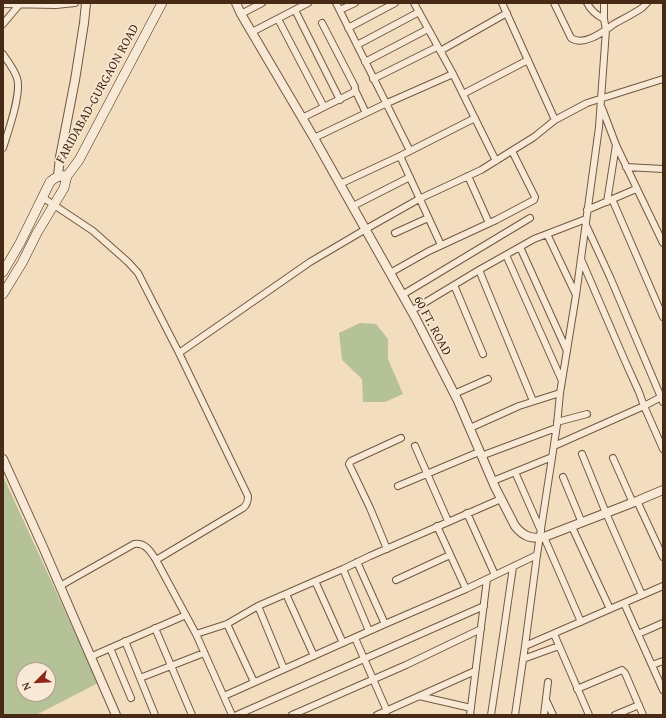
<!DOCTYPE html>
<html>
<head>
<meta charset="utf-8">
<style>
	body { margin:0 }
	#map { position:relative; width:666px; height:718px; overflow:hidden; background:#f3ddbf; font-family:"Gentium Book Plus",serif }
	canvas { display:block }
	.frame { position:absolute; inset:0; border:4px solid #472a16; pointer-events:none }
	.north { position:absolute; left:16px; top:662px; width:40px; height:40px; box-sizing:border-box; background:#f7e9d5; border:1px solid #b19d89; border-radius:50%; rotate:246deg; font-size:11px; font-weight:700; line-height:16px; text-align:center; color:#472a16 }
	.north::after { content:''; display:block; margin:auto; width:14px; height:18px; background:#8f2418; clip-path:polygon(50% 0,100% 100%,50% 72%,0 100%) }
</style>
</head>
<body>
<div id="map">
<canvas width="666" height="718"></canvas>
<div class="frame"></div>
<div class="north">N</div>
</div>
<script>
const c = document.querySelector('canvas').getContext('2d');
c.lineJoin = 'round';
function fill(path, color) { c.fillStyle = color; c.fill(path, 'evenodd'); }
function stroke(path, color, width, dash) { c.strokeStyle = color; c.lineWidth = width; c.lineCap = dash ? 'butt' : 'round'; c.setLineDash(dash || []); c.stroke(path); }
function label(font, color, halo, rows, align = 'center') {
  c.font = font + ' "Gentium Book Plus",serif'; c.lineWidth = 3; c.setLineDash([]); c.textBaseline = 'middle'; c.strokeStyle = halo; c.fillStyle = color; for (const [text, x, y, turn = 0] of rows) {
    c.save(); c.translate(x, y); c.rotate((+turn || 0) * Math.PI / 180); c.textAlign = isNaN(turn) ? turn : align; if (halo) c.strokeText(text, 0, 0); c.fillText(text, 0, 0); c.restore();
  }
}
fill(new Path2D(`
	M360 323 376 324 388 339V359L403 394 385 402H363L362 379 342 360 339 333Z
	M3 476 98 683 36 715H3ZM24 670H48V694H24Z`), '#b5c297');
const minor = new Path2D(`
	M336 3 410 151
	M502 3 555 120
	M554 3 571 38C584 47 604 31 614 24 623 19 633 14 642 8L647 3
	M587 3C591 11 596 15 604 19
	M3 4 56 5 75 3
	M295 10 340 100
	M340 10 355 3
	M241 14 262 3
	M278 19 324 107
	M3 24 19 5
	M348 28 395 3
	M252 32 308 3
	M357 45 419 12
	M440 51 507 13
	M3 54C8 62 14 69 17 78 22 93 8 132 3 148
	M365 62 428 29
	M453 74 496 161
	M373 79 437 47
	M355 90 366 113
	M463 94 528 60
	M602 108 616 145 663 243
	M302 118 354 92C355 89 356 87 354 85L322 23
	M314 138 385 104 453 74 414 3
	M400 156 441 245
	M626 167 663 169
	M468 176 489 223
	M340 184 400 156 475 118
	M42 197 93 231 128 262 138 273 179 353 248 496C248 502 247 505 243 508L156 560
	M612 199 663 317
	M607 202 616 145
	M353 206 410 177
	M587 210 636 189
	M586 225 610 277 663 402
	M395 233 428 218
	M547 234 576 295
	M520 247 567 351
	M506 255 562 381
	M581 259 625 361 639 392 644 406 663 449
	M479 270 533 401
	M390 273 429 251 496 220 534 200 535 197 512 151
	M454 285 483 354
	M402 295 530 218
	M411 311 479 270 534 239 586 219
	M179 353 310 262 366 229 419 199 481 170 534 137 555 120 587 103 663 79
	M454 394 488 379
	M557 422 587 414
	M470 428 519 406 560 393
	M415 446 448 521
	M554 446 644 406 663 396
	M582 454 606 513 642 595
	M481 456 556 428
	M613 458 633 503
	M515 472 541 531
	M563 477 582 523
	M493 481 552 457
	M398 486 479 452
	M637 501 663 557
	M467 513 495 575
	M437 526 466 589
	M572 527 610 609
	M544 537 581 622
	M387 549 370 508 349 464 351 461 401 438
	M357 562 385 624
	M343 569 369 631
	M396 580 450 555
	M315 581 343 643
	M60 586 134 544C145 542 151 552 156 560L196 634 232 715
	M286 594 314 656
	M624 603 663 690
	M258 606 284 669
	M227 624 254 682
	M155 628 192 715
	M196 634 227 624 258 606 343 569 370 556 501 499
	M554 634 589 715
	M638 634 663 623
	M355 638 387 711
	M125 641 155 715
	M525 646 663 586
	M110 648 131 698
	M90 657 186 615
	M523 659 559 646
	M652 665 663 661
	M140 678 204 653
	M577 689 622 670 625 673 643 715
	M224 696 385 624 466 589 537 555
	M419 696 471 708
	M547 702 553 715
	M237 715 484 606
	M292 715 406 665 481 629
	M377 715 475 671
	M470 715 487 579
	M491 715 503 636 513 567
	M515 715 525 646 537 555 557 425 560 393 576 295 599 127 606 30 604 19V3
	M544 715 548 682
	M615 715 639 705`);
const tertiary = new Path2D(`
	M236 3 241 14 314 138 416 319 458 401 495 487 515 526C524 537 531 539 544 537L637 501 663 490
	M58 176 60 157 75 80 84 23 86 3
	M3 459 43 547 116 715`);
const secondary = new Path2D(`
	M3 272 20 243 50 182C55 177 60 175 67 176
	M3 294 22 263 37 233 64 188 67 176 79 160 162 3`);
stroke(minor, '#725740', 8);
stroke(tertiary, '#725740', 10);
stroke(secondary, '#472a16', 10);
stroke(minor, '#f7e9d5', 6);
stroke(tertiary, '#f7e9d5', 8);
stroke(secondary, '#f7e9d5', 9);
label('13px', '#472a16', '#f7e9d5', [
	["FARIDABAD-GURGAON ROAD",98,94,-61],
	["60 FT. ROAD",432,326,62]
]);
</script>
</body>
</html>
